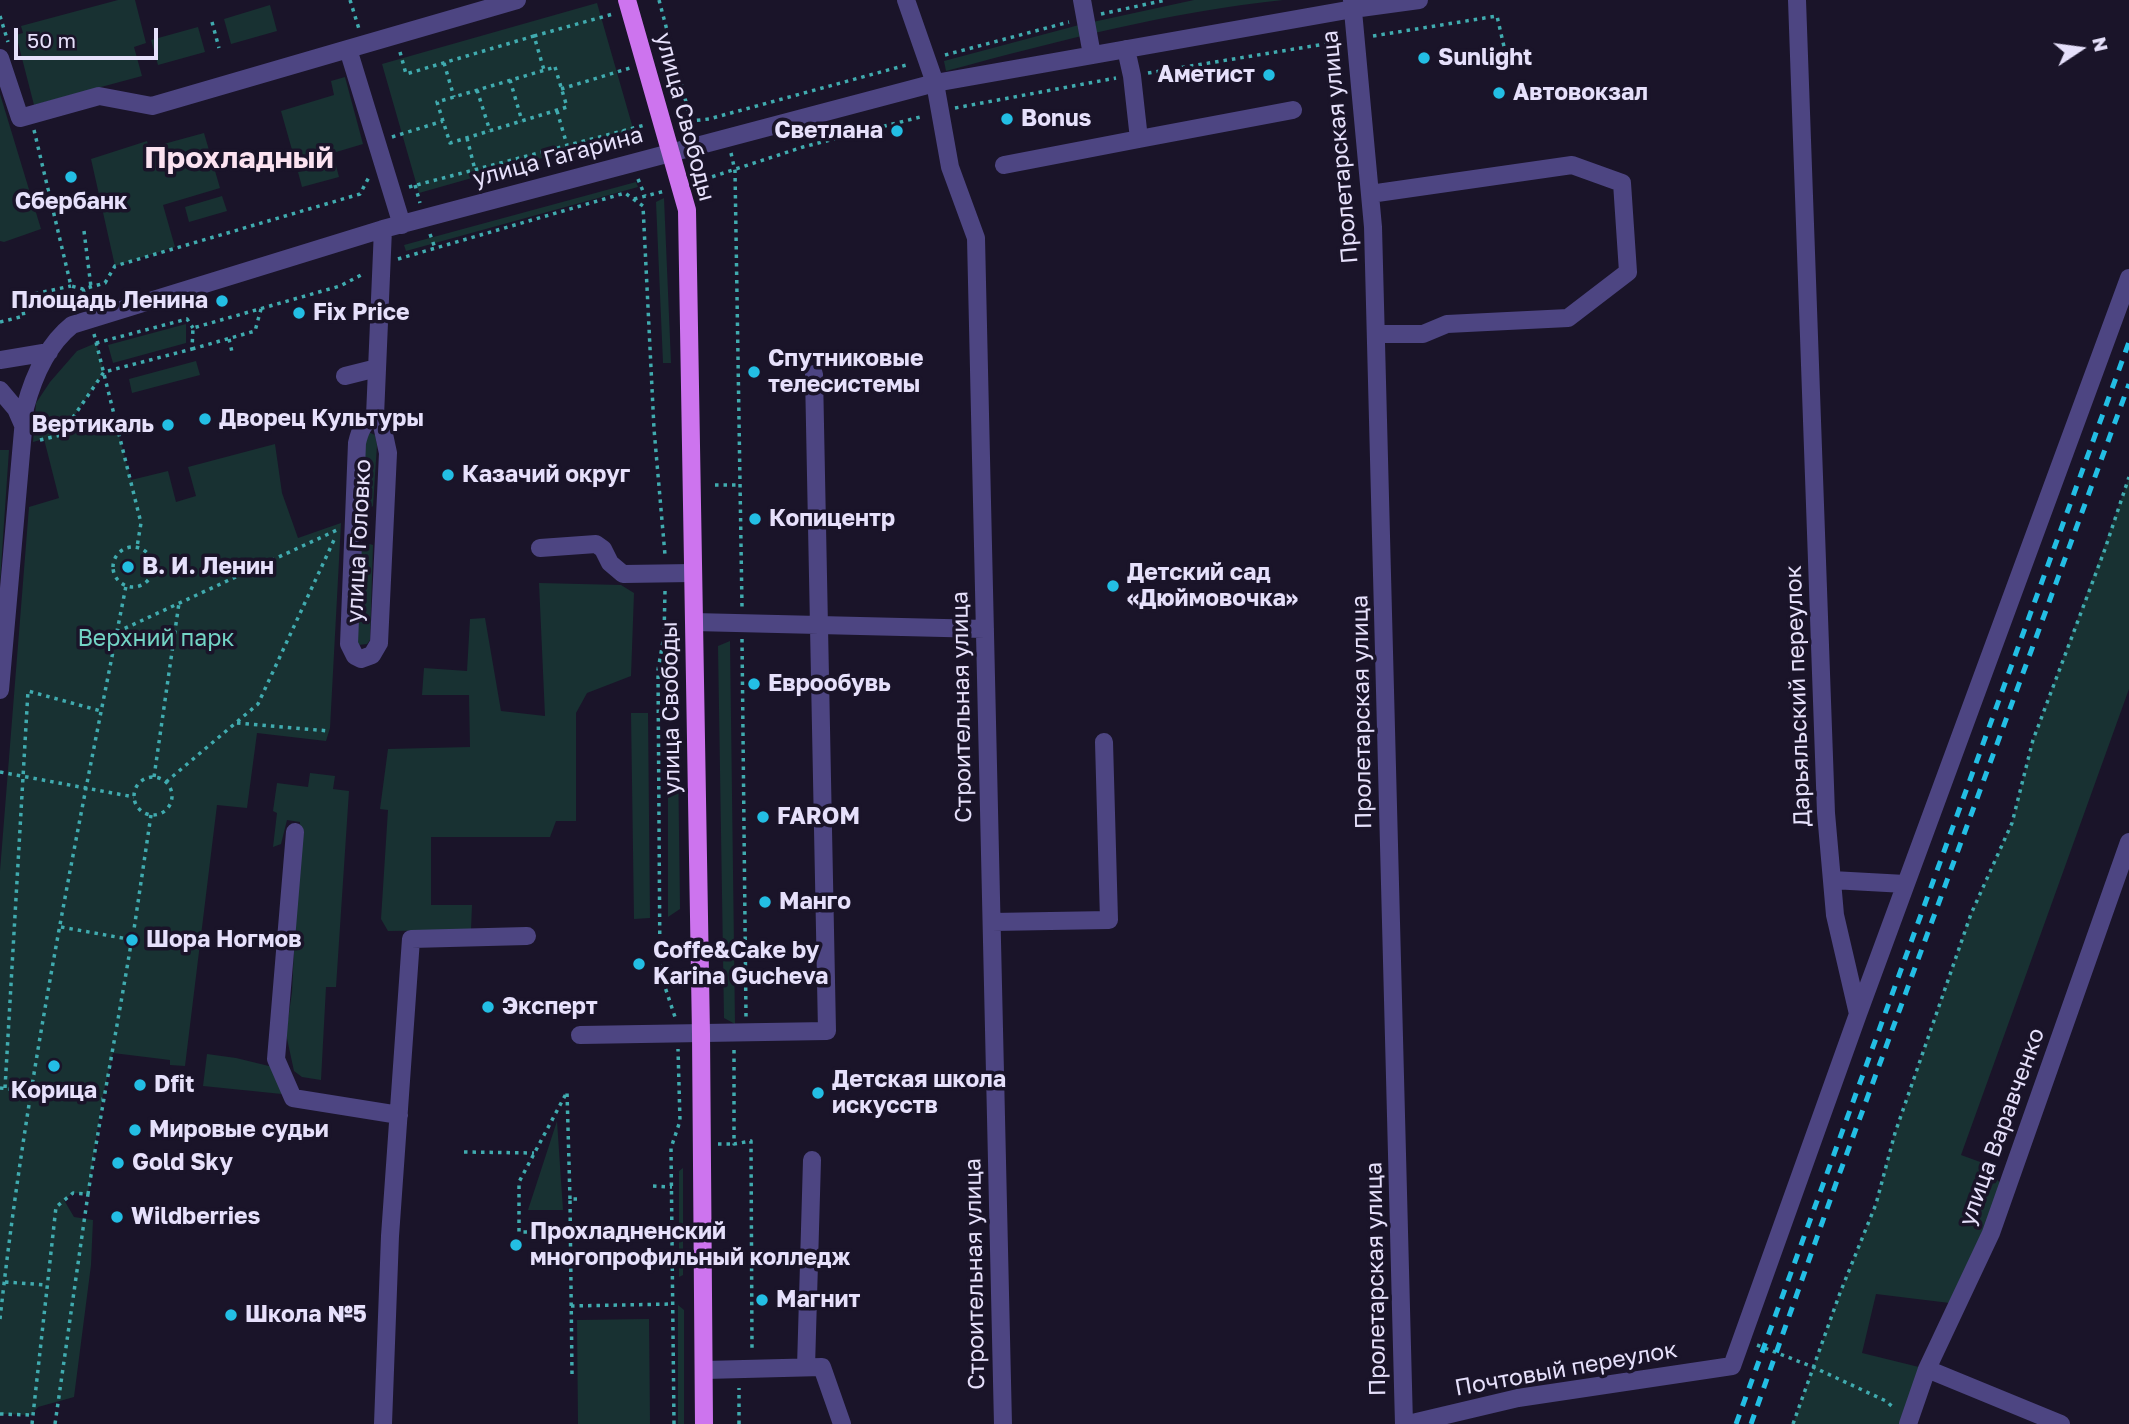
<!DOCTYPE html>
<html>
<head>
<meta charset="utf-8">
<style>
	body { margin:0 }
	#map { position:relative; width:2129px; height:1424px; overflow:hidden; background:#1a1429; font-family:"Golos Text",sans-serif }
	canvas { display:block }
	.north { position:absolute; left:2045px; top:14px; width:70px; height:70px; -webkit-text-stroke:5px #1a1429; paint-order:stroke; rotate:77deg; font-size:19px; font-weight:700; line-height:28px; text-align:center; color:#e6e0fb }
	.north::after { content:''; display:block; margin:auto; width:24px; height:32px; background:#e6e0fb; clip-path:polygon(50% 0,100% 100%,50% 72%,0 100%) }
	.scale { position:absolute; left:14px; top:28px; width:144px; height:32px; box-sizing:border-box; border:4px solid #e6e0fb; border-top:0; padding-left:9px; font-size:21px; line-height:24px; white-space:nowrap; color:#e6e0fb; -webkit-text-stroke:5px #1a1429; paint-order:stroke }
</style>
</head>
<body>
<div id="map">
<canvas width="2129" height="1424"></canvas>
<div class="north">N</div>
<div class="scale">50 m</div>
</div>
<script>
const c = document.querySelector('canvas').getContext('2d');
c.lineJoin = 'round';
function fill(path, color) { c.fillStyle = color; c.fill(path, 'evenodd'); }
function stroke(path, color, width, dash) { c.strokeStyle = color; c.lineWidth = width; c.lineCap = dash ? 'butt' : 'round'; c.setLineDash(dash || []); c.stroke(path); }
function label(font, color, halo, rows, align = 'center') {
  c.font = font + ' "Golos Text",sans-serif'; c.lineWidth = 7; c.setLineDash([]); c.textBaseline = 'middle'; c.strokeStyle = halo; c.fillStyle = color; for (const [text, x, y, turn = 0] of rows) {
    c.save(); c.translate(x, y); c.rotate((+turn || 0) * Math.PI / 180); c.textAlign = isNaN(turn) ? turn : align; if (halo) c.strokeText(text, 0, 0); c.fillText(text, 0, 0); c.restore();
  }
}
fill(new Path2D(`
	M118 0H135L146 43 134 47 142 76 34 105 16 35 23 33 21 26Z
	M1194 0H1283C1168 12 1058 41 946 71L944 61 1079 25Z
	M597 3 634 132 419 193 382 64Z
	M270 5 277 31 231 44 224 19Z
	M198 27 205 52 158 65 151 40Z
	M345 77 363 144 296 164 281 111 334 95 331 81Z
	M0 94 41 229 4 242 0 241Z
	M204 133 220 188 163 205 175 247 115 266 91 159 147 141 149 148Z
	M335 162 339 177 302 187 298 172Z
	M636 182 638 187 406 251 404 245Z
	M222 196 227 211 189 222 185 207Z
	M664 198 671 363H663L656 202Z
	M186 324V343L113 363 108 345Z
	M96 343 104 372 62 434 115 421 131 480 168 471 176 502 196 496 188 467 275 444 282 493 298 538 341 523 330 728 326 741 257 733 247 808 217 805 185 1066 170 1065V1060L113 1053 102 1099 88 1194 73 1193 64 1200 74 1217 93 1220 91 1265 74 1397 38 1407 31 1415 0 1414V871L29 507 59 498 44 439 33 442 36 403 50 382 77 351Z
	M196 361 200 375 132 393 129 379Z
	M366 431 375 435 377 445 373 506 366 511H361Z
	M0 450H9L0 582Z
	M2129 478V689L1961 1155 1983 1163 2006 1190 1958 1304 1876 1294 1862 1353 1927 1369 1908 1424H1793L1840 1293 1876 1204 1895 1133 1971 914 2012 823 2033 740Z
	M363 542 373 545 370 640 367 644 358 645 355 639 359 546Z
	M539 583 621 585 634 593 631 676 587 693 576 713V821H556L550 837H431V905H472L471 930 388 931 381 919 388 810 380 809 388 749 470 747 469 695H422L424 668 467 671 470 619 485 618 501 711 545 716Z
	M730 641 735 1024 724 1018 718 646Z
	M631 713H648L650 918 634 919Z
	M678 752 680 909 668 917V753Z
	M310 773 335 776 333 789 349 791 336 987H326L321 1080 302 1077 294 1071 286 1034 292 992 300 822 287 820 281 844 273 847 277 813 273 811 277 783 308 787Z
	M207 1054 236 1058 273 1067 282 1094 203 1086Z
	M557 1121 563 1210H528Z
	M683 1168V1275L679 1277V1171Z
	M678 1305 684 1310V1424H678Z
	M649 1319 650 1424H578L577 1320Z`), '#183132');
stroke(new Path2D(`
	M350 0 359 29
	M659 0 691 121
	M1101 14 1166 0
	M0 16 8 42
	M212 22 219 48
	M534 36 613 14
	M1373 36 1497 16 1505 51
	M400 52 406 74 534 36 544 70
	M945 55 1069 22
	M444 63 454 97
	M555 67 567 107 450 143 437 102Z
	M1148 73 1337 42
	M510 80 522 121
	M561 89 630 68
	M477 90 490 131
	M955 108 1116 78
	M557 111 567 145
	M680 122 709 119 910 64
	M34 130 71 286 83 289 105 283 115 266 360 194 369 177
	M623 130 627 145
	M392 137 443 121
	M467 138 475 170
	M731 153 735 171 742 607
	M638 179 645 196
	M696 182 803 147 924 116
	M415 185 420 203
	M409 187 645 125
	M634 199 665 191
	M84 231 91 287
	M430 234 435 248
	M398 259 625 193 643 206 654 429 665 555
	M83 289 87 303
	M0 322 24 316 20 297 71 286
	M94 334 141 523 137 547
	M229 339 232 352
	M96 343 187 319 193 328
	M192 349 255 331 261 309
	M40 440 61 435 104 372 192 349 193 328 340 286 365 273
	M715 485H740
	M113 567a20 20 0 1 1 40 0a20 20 0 1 1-40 0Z
	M665 591 664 636 658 670 660 972 675 1017
	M117 632 337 530
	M742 639 746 1017
	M237 723 329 731
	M0 772 134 797
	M134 796a19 19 0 1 1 38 0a19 19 0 1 1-38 0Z
	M154 777 179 603
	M166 782 258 704 334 540
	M61 927 128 939
	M128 940a4 4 0 1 1 8 0a4 4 0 1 1-8 0Z
	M133 936 151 815
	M734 1050V1144L751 1141 752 1351
	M0 1088 102 1099
	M5 1088 28 691 101 711
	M718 1144H734
	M464 1152 534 1153
	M653 1186 672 1187
	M570 1199 567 1092 519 1182V1232H570
	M5 1282 46 1285
	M571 1306 673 1304
	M0 1319C27 1073 78 829 126 586
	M1757 1345 1813 1367 1886 1401 1895 1409
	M572 1374 570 1199H580
	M0 1414 31 1415
	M32 1424 56 1207 73 1193 88 1194C101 1111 117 1028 131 944
	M55 1424 88 1194
	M674 1424 671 1148 680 1121 678 1049
	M739 1424V1388
	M1793 1424 1840 1293 1876 1204 1895 1133 1971 914 2012 823 2033 740 2105 549 2129 477`), '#40abaf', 3.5, [3.5, 5]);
stroke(new Path2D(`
	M906 0 935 83 950 167 976 238 1003 1424
	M1082 0 1092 55
	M1352 0 1373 227 1404 1424
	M1797 0 1826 813 1835 915 1858 1014
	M0 58 20 118 99 96 152 106 348 49
	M1139 139 1293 110
	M1004 165 1139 139 1132 76 1126 49
	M1370 194 1572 165 1622 183 1628 272 1568 318 1447 324 1423 334H1377
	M402 225 348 49 517 0
	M0 360 49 352
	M345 376 377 368
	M0 390 16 409 23 425
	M375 416C363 423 360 430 357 443L349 644 355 656 361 659 372 655 379 643 388 453 382 425 375 416 383 229
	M540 548 596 544 603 549 610 563 623 574 693 573
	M694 622 985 629
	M0 690 25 408C33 378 47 345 72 325L383 229 935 83 1353 9 1419 0
	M295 832 276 1059 293 1098 399 1115
	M1832 880 1905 884
	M992 922 1109 920 1104 742
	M580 1035 827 1031 814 374
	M806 1367 812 1160
	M1927 1369 2061 1424
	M705 1370 822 1367 842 1424
	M383 1424 390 1236 411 939 527 936
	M1408 1424 1518 1398 1732 1366 1858 1014 2129 278
	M1908 1424 1927 1369 1991 1233 2129 842`), '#4d4582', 18);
stroke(new Path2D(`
	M627 0 687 210 701 1034 704 1424`), '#cd74ee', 18);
stroke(new Path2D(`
	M1736 1424 2129 342
	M1751 1424 1839 1175 2129 384`), '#23bee4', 5, [10, 9]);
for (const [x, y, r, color] of [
	[1424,58,7,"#23bee4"],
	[1269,75,7,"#23bee4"],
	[1499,93,7,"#23bee4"],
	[1007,119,7,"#23bee4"],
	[897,131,7,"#23bee4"],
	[71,177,7,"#23bee4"],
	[222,301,7,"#23bee4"],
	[299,313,7,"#23bee4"],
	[754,372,7,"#23bee4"],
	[205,419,7,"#23bee4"],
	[168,425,7,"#23bee4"],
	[448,475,7,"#23bee4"],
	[755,519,7,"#23bee4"],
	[128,567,7,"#23bee4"],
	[1113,586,7,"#23bee4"],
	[754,684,7,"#23bee4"],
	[763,817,7,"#23bee4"],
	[765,902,7,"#23bee4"],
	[132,940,7,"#23bee4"],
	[639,964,7,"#23bee4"],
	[488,1007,7,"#23bee4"],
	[54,1066,7,"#23bee4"],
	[140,1085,7,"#23bee4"],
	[818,1093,7,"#23bee4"],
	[135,1130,7,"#23bee4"],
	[118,1163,7,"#23bee4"],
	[117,1217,7,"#23bee4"],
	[516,1245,7,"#23bee4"],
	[762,1300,7,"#23bee4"],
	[231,1315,7,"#23bee4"]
]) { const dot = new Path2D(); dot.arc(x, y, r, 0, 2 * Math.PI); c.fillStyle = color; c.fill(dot); stroke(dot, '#1a1429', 2.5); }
label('bold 23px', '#e6e0fb', '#1a1429', [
	["Sunlight",1438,58],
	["Аметист",1255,75,"right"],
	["Автовокзал",1513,93],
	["Bonus",1021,119],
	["Светлана",883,131,"right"],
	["Сбербанк",71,202,"center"],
	["Площадь Ленина",208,301,"right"],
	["Fix Price",313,313],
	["Спутниковые",768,359],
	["телесистемы",768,385],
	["Дворец Культуры",219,419],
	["Вертикаль",154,425,"right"],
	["Казачий округ",462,475],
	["Копицентр",769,519],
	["В. И. Ленин",142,567],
	["Детский сад",1127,573],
	["«Дюймовочка»",1127,599],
	["Еврообувь",768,684],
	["FAROM",777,817],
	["Манго",779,902],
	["Шора Ногмов",146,940],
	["Coffe&Cake by",653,951],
	["Karina Gucheva",653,977],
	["Эксперт",502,1007],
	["Детская школа",832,1080],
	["искусств",832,1106],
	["Dfit",154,1085],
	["Корица",54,1091,"center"],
	["Мировые судьи",149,1130],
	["Gold Sky",132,1163],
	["Wildberries",131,1217],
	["Прохладненский",530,1232],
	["многопрофильный колледж",530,1258],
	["Магнит",776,1300],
	["Школа №5",245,1315]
], 'left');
label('23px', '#e6e0fb', '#1a1429', [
	["улица Свободы",685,117,75],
	["Пролетарская улица",1340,147,-95],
	["улица Гагарина",558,157,-15],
	["улица Головко",359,541,-87],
	["Дарьяльский переулок",1798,696,-92],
	["Строительная улица",962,707,-91],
	["улица Свободы",671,708,-91],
	["Пролетарская улица",1362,712,-91],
	["улица Варавченко",2002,1127,-70],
	["Строительная улица",975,1274,-91],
	["Пролетарская улица",1376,1279,-91],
	["Почтовый переулок",1566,1369,-10]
]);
label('23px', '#73d4c5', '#1a1429', [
	["Верхний парк",156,639]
]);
label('bold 30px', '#fbe2f0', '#1a1429', [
	["Прохладный",239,158]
]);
</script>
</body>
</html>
